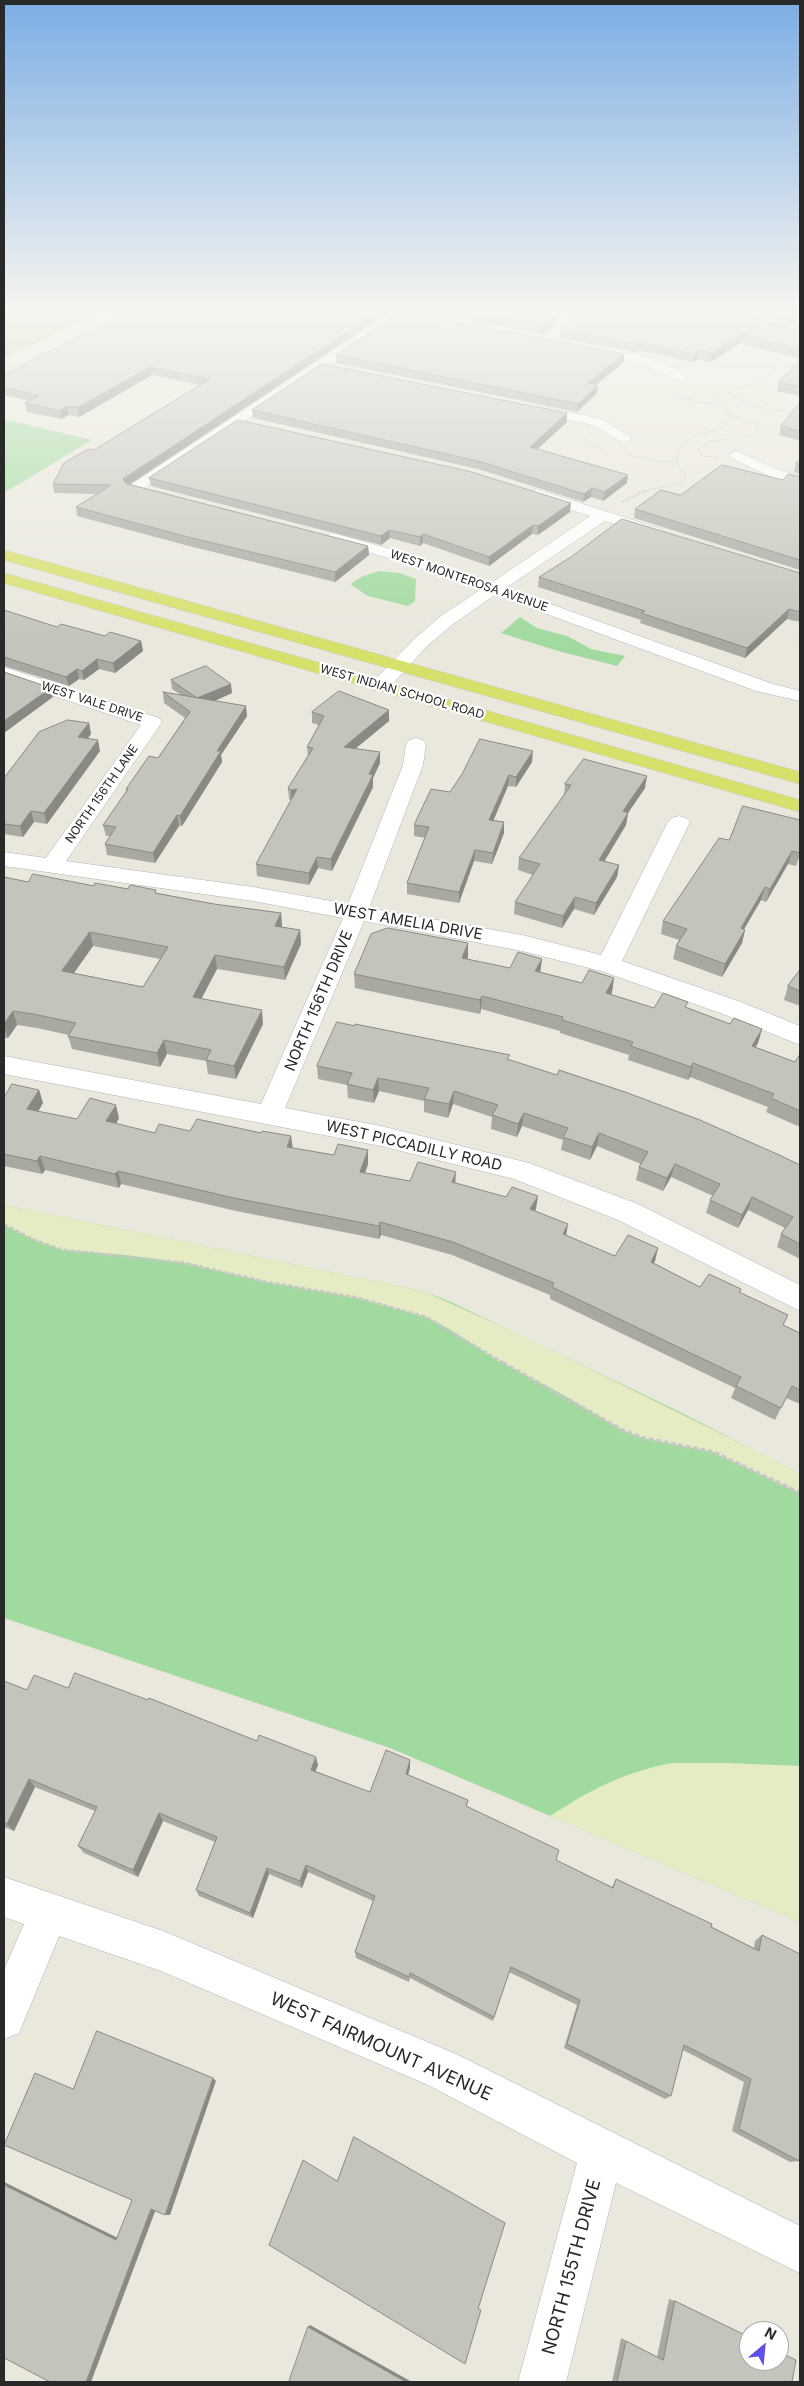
<!DOCTYPE html>
<html>
<head>
<meta charset="utf-8">
<style>
	body { margin:0 }
	#map { position:relative; width:804px; height:2386px; overflow:hidden; background:#eae8dd; font-family:Inter,sans-serif }
	canvas { display:block }
	.frame { position:absolute; inset:0; border:5px solid #292929; pointer-events:none }
	.north { position:absolute; left:739px; top:2321px; width:50px; height:50px; box-sizing:border-box; background:#fff; border:1px solid #a9a9a9; border-radius:50%; rotate:28deg; font-size:14px; font-weight:700; line-height:20px; text-align:center; color:#292929 }
	.north::after { content:''; display:block; margin:auto; width:18px; height:22px; background:#624fe5; clip-path:polygon(50% 0,100% 100%,50% 72%,0 100%) }
</style>
</head>
<body>
<div id="map">
<canvas width="804" height="2386"></canvas>
<div class="frame"></div>
<div class="north">N</div>
</div>
<script>
const c = document.querySelector('canvas').getContext('2d');
c.lineJoin = 'round';
function fill(path, color) { c.fillStyle = color; c.fill(path, 'evenodd'); }
function stroke(path, color, width, dash) { c.strokeStyle = color; c.lineWidth = width; c.lineCap = dash ? 'butt' : 'round'; c.setLineDash(dash || []); c.stroke(path); }
function label(font, color, halo, rows, align = 'center') {
  c.font = font + ' Inter,sans-serif'; c.lineWidth = 4.5; c.setLineDash([]); c.textBaseline = 'middle'; c.strokeStyle = halo; c.fillStyle = color; for (const [text, x, y, turn = 0] of rows) {
    c.save(); c.translate(x, y); c.rotate((+turn || 0) * Math.PI / 180); c.textAlign = isNaN(turn) ? turn : align; if (halo) c.strokeText(text, 0, 0); c.fillText(text, 0, 0); c.restore();
  }
}
fill(new Path2D(`
	M4 310H101L4 359Z
	M4 419 92 440 4 493Z
	M380 571 400 573 416 579 415 601 408 606 368 596 350 584 363 576Z
	M520 617 537 628 567 636 591 649 625 656 617 666 558 651 501 633Z
	M4 1205 423 1291 451 1302 680 1412 800 1474V1922L390 1748 4 1618Z`), '#a1da9f');
fill(new Path2D(`
	M4 1205 423 1291 525 1337 766 1456 800 1474V1493L713 1452 643 1438 622 1430 563 1395 497 1360 449 1329 426 1317 358 1298 266 1282 184 1263 125 1255 63 1250 37 1241 4 1225Z
	M672 1763H727L800 1766V1922L550 1816C590 1790 624 1772 672 1763Z`), '#e5ebc3');
const minor = new Path2D(`
	M395 310H410L139 491H129L126 488Z
	M564 310H576L573 321 551 344H543L541 341 563 317Z
	M587 345 645 356 686 374 688 377 681 381 636 362 582 352 581 349 582 346Z
	M530 404 602 419 632 438 625 442 620 441 593 425 525 411 523 408 525 405Z
	M736 451 779 470 800 476V485L769 476 731 458 729 455Z
	M536 489 661 529 663 532 661 535 655 537 605 521 506 588 770 683 800 691V701L756 691 495 595 453 624 427 646 387 690H373L371 686 373 682 415 638 441 616 480 590 407 563 327 541 325 538 327 535 333 533 419 557 491 583 590 516 531 497 528 494Z
	M4 667 159 718 162 722 66 861 253 887 348 904 403 765 406 744 409 740 416 738 423 740 426 744 423 765 369 908 522 935 601 955 668 822 672 818 679 816 686 818 690 822 622 961 741 1002 800 1026V1045L723 1014 601 971 522 951 364 921 285 1108 381 1126 529 1163 638 1204 800 1285V1311L618 1220 514 1179 381 1146 4 1074V1056L261 1104 343 918 253 901 4 866V852L46 858 141 725 4 679Z
	M4 1877 163 1931 456 2054 800 2226V2273L616 2183 566 2382H518L577 2163 426 2084 161 1971 59 1936 19 2033 4 2039V1970L24 1924 4 1917Z`);
const major = new Path2D(`
	M4 550 800 772V784L4 560Z
	M4 573 800 800V812L4 583Z`);
stroke(minor, '#b2b0bb', 1);
stroke(major, '#c7c7c7', 1);
stroke(new Path2D(`
	M727 392C750 408 771 412 798 409
	M715 403 720 394C755 385 766 383 789 354
	M733 416 755 423 759 429 749 436 739 437
	M584 436 588 443 608 452
	M627 455 662 462H678
	M718 457 702 456 699 453V448L711 441 728 439
	M642 491 678 484 685 480 686 476C684 472 679 467 678 463 671 438 708 434 722 427 727 424 730 420 733 416L720 404 698 402 673 394`), '#c7c7c7', 1, [2, 1]);
stroke(new Path2D(`
	M622 502 647 490`), '#c7c7c7', 2, [2.5, 1]);
stroke(new Path2D(`
	M4 1225 37 1241 63 1250 184 1263 266 1282 358 1298 426 1317 505 1364`), '#c7c7c7', 3, [4, 2.5]);
stroke(new Path2D(`
	M503 1363 622 1430 643 1438 713 1452 800 1493`), '#c7c7c7', 4, [4.5, 3]);
fill(minor, '#fff');
fill(major, '#d7e06b');
fill(new Path2D(`
	M392 310 130 484 368 546 369 555 335 582 189 546 77 516 76 507 97 494 54 493 53 484 94 450 199 385 152 375 79 417 69 415 61 419 27 412 25 403 29 401 4 395V375Z
	M420 310H562L561 316 543 335Z
	M749 310H800V328Z
	M576 313 754 317 800 331V359L740 343 711 362 698 359 693 362 637 350 635 352 560 338V330Z
	M336 355 624 362 595 385 597 393 577 412 336 363Z
	M800 361V396L777 391 779 382Z
	M800 403V441L779 435 781 426Z
	M252 410 567 422 537 449 627 483 603 501 591 497 583 502 478 469 253 418Z
	M796 463 800 465V474L794 472Z
	M800 477V570L634 518 635 509 680 495Z
	M149 478 570 512 538 535 532 534 489 566 423 543 420 546 390 538 381 545 151 486Z
	M800 573V622L787 619 745 658 640 623 641 620 538 587 539 577Z
	M4 610 57 627 105 636 141 641 143 651 115 673 99 669 84 680 79 679 69 686 4 666Z
	M171 680 232 693 215 701 247 716 221 755 222 762 182 826H179L155 863 107 855 105 844 110 836H106L103 825 127 792 126 789 158 758 185 718 164 703 163 692 181 695 172 689Z
	M389 710V721L356 748 380 763 373 778V787L332 871 318 868 309 885 257 876 256 864 291 801 289 799 288 788 308 756 307 747 319 725 312 723V712Z
	M89 723 91 734 88 738 100 751 47 824 34 822 23 837 4 834V778Z
	M532 762 516 787 508 786 493 820 504 822V833L492 864 474 861 459 903 407 894V883L425 838 414 836V825Z
	M565 784 645 788 628 813 626 825 604 861 619 865 617 877 594 915 574 909 562 928 514 914 515 902 533 875 518 870 519 858 564 796Z
	M800 820V855L796 866 788 864 766 902 761 900 744 929 745 930 742 943 722 977 673 959 676 946 679 940 661 934 663 921 729 840Z
	M4 877 28 882 94 886 128 889 157 893 214 904 281 913 282 927 300 930 301 944 285 980 217 969 201 999 263 1024 236 1079 208 1074 206 1061 167 1054 160 1067 72 1049 68 1036 69 1035 37 1028 17 1025 8 1038H4ZM93 946 160 959 143 987 74 973Z
	M468 957 467 959 510 968 542 959 540 972 582 983 614 978 612 992 611 995 654 1008H687L730 1024 762 1029 758 1043 755 1047 795 1062 800 1054V1127L766 1112 768 1107 690 1077 688 1080 628 1060 629 1055 560 1033V1031L481 1009 480 1014 355 988 354 974Z
	M800 970V1006L784 1000 788 986Z
	M509 1060 800 1165V1259L777 1247 781 1234 785 1228 748 1210 738 1228 706 1213 710 1200 713 1196 671 1177 663 1191 636 1180 639 1167 641 1164 597 1146 590 1160 561 1150 563 1140 522 1126 517 1137 491 1129 492 1117 453 1104 448 1118 424 1112V1101L379 1091 374 1103 348 1098 347 1085 318 1079 317 1066Z
	M39 1090 43 1103 38 1112 77 1119 119 1118 116 1124 155 1133 190 1131 334 1155 368 1150V1164L365 1173 410 1181 456 1183 536 1209 535 1211 566 1235 615 1256 658 1248 654 1263 700 1287 741 1289 740 1293 788 1315 783 1325 800 1333V1404L786 1398 775 1420 731 1398 735 1388 550 1299V1295L452 1255 381 1235 379 1239 236 1211 121 1184 119 1188 45 1170 42 1174 4 1166V1098Z
	M4 1681 27 1690 68 1688 318 1765 315 1771 370 1792 410 1760V1768L408 1775 468 1800 467 1806 556 1860 612 1887 616 1879 754 1948 755 1941 762 1935 799 2161 790 2162 732 2131 744 2082 683 2050 671 2096 665 2099 564 2048 577 2005 509 1972 493 2021 410 1978 409 1982 356 1958 355 1952 373 1901 308 1872 302 1888 269 1874 253 1918 199 1896 196 1890 215 1842 163 1821 138 1877 84 1853 78 1846 95 1811 35 1787 14 1831 4 1827Z
	M669 2299 675 2301 792 2382H612L621 2338 657 2357Z`), '#a9a9a2');
fill(new Path2D(`
	M380 310H392L124 488 123 479Z
	M560 310H562L561 316 543 335 544 327Z
	M742 334 740 343 711 362 712 353Z
	M638 342 637 350 635 352 636 344Z
	M700 350 698 359 693 362 694 354Z
	M624 354V362L588 391V383Z
	M150 367 152 375 79 417 77 408Z
	M598 385 597 393 577 412 578 404Z
	M67 406 69 415 61 419 60 411Z
	M567 413V422L530 456V447Z
	M628 475 627 483 603 501 604 492Z
	M592 488 591 497 583 502 584 494Z
	M571 503 570 512 538 535V526Z
	M533 525 532 534 489 566V557Z
	M389 530 390 538 381 545V536Z
	M423 534V543L420 546V537Z
	M368 546 369 555 335 582V572Z
	M789 609 787 619 745 658 747 648Z
	M141 641 143 651 115 673 113 663Z
	M97 659 99 669 84 680 82 671Z
	M77 669 79 679 69 686 66 677Z
	M231 684 232 693 198 708 197 698Z
	M51 688 53 697 4 733V721Z
	M246 706 247 716 221 755 222 762 182 826 180 816 217 751Z
	M389 710V721L344 758V747Z
	M89 723 91 734 81 748 78 737Z
	M98 740 100 751 47 824 44 813Z
	M533 751 532 762 516 787V777Z
	M380 752V763L373 778V787L332 871 331 859Z
	M509 775 508 786 489 831V820Z
	M647 776 645 788 628 813 626 825 598 872 599 860 623 811Z
	M297 789 292 802 291 790Z
	M31 811 34 822 23 837 20 826Z
	M177 815 179 826 155 863 153 853Z
	M504 822V833L492 864 493 853Z
	M475 850 474 861 459 903V892Z
	M792 851 788 864 766 902 770 889Z
	M317 857 318 868 309 885V873Z
	M619 865 617 877 594 915 596 903Z
	M765 887 761 900 737 941 741 928Z
	M575 897 574 909 562 928 563 916Z
	M281 913 282 927 276 940 275 926Z
	M300 930 301 944 285 980 284 967Z
	M745 930 742 943 722 977 725 964Z
	M90 932 93 946 66 984 62 971Z
	M468 943V957L461 972 462 958Z
	M215 955 217 969 195 1011 193 997Z
	M542 959 540 973 535 971Z
	M614 978 612 992 604 1007 606 993Z
	M482 996 481 1009 480 1014V1000Z
	M262 1010 263 1024 236 1079 234 1066Z
	M13 1011 17 1025 8 1038 4 1027V1024Z
	M762 1029 758 1043 748 1060 752 1046Z
	M164 1040 167 1054 160 1067 157 1053Z
	M693 1063 690 1077 688 1080 691 1067Z
	M378 1078 379 1091 374 1103 373 1090Z
	M39 1090 43 1103 31 1123 27 1109Z
	M454 1091 453 1104 448 1118 449 1104Z
	M116 1105 119 1118 109 1135 106 1121Z
	M524 1113 522 1126 517 1137 518 1124Z
	M599 1133 597 1146 590 1160 592 1147Z
	M291 1136 293 1150 287 1147Z
	M368 1150V1164L361 1185 360 1172Z
	M40 1156 45 1170 42 1174 37 1161Z
	M675 1164 671 1177 663 1191 667 1178Z
	M118 1171 121 1184 119 1188 115 1174Z
	M456 1172 455 1186 452 1182Z
	M538 1196 536 1209 529 1223 530 1209Z
	M752 1197 748 1210 738 1228 742 1215Z
	M380 1222 381 1235 379 1239V1226Z
	M568 1224 566 1237 563 1234Z
	M658 1248 655 1261 647 1275 651 1262Z
	M316 1757 318 1765 313 1778 311 1770Z
	M410 1760V1768L406 1782V1774Z
	M29 1779 35 1787 14 1831 7 1824Z
	M159 1813 163 1821 138 1877 133 1870Z
	M306 1865 308 1872 302 1888 300 1881Z
	M267 1868 269 1874 253 1918 250 1913Z
	M213 2078 216 2081 170 2215H165Z
	M4 2182 122 2240H116L4 2185Z
	M151 2209H156L91 2382H86Z
	M310 2325 412 2382H406L308 2327Z`), '#8a8984');
const building = new Path2D(`
	M130 310H380L123 479 127 484 368 546 335 572 188 537 76 507 111 485 53 484 64 463 88 449 94 450 210 379 150 367 77 408 67 406 60 411 25 403 39 396 4 387V375Z
	M461 310H560L544 327Z
	M576 310H745L754 317 800 331V350L742 334 712 353 700 350 694 354 638 342 636 344 560 330 576 313Z
	M774 310H800V320Z
	M402 311 624 354 588 383 598 385 578 404 336 355Z
	M800 361V387L779 382Z
	M322 364 567 413 530 447 628 475 604 492 592 488 584 494 478 461 252 410Z
	M800 403V431L781 426Z
	M238 420 468 471 571 503 538 526 533 525 489 557 423 534 420 537 389 530 381 536 149 478Z
	M800 459V465L796 463Z
	M722 465 783 480 788 474 800 477V560L635 509 661 490 680 495Z
	M622 519 800 573V612L789 609 747 648 641 613 645 611 539 577 571 557Z
	M4 610 57 627 61 624 105 636 110 632 141 641 113 663 97 659 82 671 77 669 66 677 4 657Z
	M206 666 231 684 197 698 171 680Z
	M4 672 51 688 4 721Z
	M339 691 389 710 344 747 380 752 369 774 373 775 331 859 317 857 309 873 256 864 297 789 291 790 288 788 313 748 307 747 324 716 312 712Z
	M163 692 246 706 217 751H221L180 816 177 815 153 853 105 844 116 827 103 825 128 789H126L149 756 158 758 190 712Z
	M68 720 89 723 78 737 98 740 44 813 31 811 20 826 4 824V778L39 732Z
	M480 739 533 751 516 777 509 775 489 820 504 822 493 853 475 850 459 892 407 883 429 827 414 825 431 789 450 792 462 774Z
	M584 759 647 776 623 811 628 813 599 860 619 865 596 903 575 897 563 916 515 902 540 864 519 858 571 785 565 784Z
	M743 806 800 820V853L792 851 770 889 765 887 741 928 745 930 725 964 676 946 687 929 663 921 719 838 729 840Z
	M33 874 94 886 95 883 128 889 130 885 156 890 155 893 214 904 281 913 275 926 300 930 284 967 215 955 193 997 262 1010 234 1066 206 1060 211 1050 164 1040 157 1053 68 1036 76 1023 33 1014 13 1011 4 1024V877L28 882ZM90 932 168 947 143 987 62 971Z
	M388 928 468 943 462 958 510 968 518 952 542 959 535 971 582 983 589 970 614 978 606 993 654 1008 663 993 688 1002 685 1007 730 1024 734 1018 762 1029 752 1046 795 1062 800 1054V1111L771 1098 774 1094 693 1063 691 1067 631 1046 633 1042 562 1020 563 1017 482 996 480 1000 354 974 371 934Z
	M800 970V991L788 986Z
	M337 1022 355 1026V1024L510 1055 507 1059 557 1075 559 1070 625 1092 700 1120 777 1154 800 1165V1244L781 1234 793 1217 752 1197 742 1215 710 1200 720 1184 675 1164 667 1178 639 1167 648 1152 599 1133 592 1147 563 1137 568 1128 524 1113 518 1124 492 1115 498 1105 454 1091 449 1104 424 1099 429 1088 378 1078 373 1090 347 1084 352 1073 317 1066Z
	M12 1084 39 1090 27 1109 77 1119 90 1098 116 1105 106 1121 155 1133 159 1124 190 1131 197 1119 261 1133 262 1131 291 1136 287 1147 334 1155 338 1144 368 1150 360 1172 410 1181 418 1162 456 1172 452 1182 506 1197 512 1187 538 1196 530 1209 568 1224 563 1234 615 1256 628 1235 658 1248 651 1262 700 1287 709 1274 741 1289 739 1292 788 1315 783 1325 800 1333V1390L792 1386 781 1408 736 1386 741 1377 552 1287 554 1283 453 1242 380 1222 379 1226 234 1198 118 1171 115 1174 40 1156 37 1161 4 1154V1098Z
	M75 1673 148 1700 149 1698 257 1741 259 1735 316 1757 311 1770 370 1792 386 1750 410 1760 406 1774 468 1800 466 1806 559 1850 556 1860 613 1888 616 1879 712 1924 711 1927 759 1951 762 1935 800 1954V2153L799 2161 739 2129 751 2079 684 2045 671 2096 567 2044 580 2000 511 1967 494 2017 410 1973 409 1977 355 1952 375 1896 306 1865 300 1881 267 1868 250 1913 196 1890 217 1837 159 1813 133 1870 78 1846 97 1807 29 1779 7 1824 4 1823V1681L27 1690 34 1675 68 1688Z
	M97 2031 213 2078 165 2215 151 2209 86 2382H50L4 2358V2185L116 2240 132 2200 4 2145 35 2073 73 2089Z
	M354 2137 505 2223 478 2309 481 2310 465 2364 269 2245 303 2160 337 2181Z
	M675 2301 749 2337V2361H779V2352L796 2360 792 2382H617L626 2341 663 2360Z
	M308 2327 406 2382H289Z`);
fill(building, '#c5c4bc');
stroke(building, '#8a8984', 1);
const sky = c.createLinearGradient(0, 0, 0, 644);
sky.addColorStop(0, '#7caee5');
sky.addColorStop(0.48, '#f6f5f0');
sky.addColorStop(1, '#f6f5f000');
c.fillStyle = sky;
c.fillRect(0, 0, 804, 644);
label('12px', '#292929', '#fff', [
	["WEST MONTEROSA AVENUE",469,581,19],
	["WEST INDIAN SCHOOL ROAD",402,692,16],
	["WEST VALE DRIVE",92,702,18],
	["NORTH 156TH LANE",102,794,-55]
]);
label('15px', '#292929', '#fff', [
	["WEST AMELIA DRIVE",408,922,10],
	["NORTH 156TH DRIVE",319,1001,-67],
	["WEST PICCADILLY ROAD",414,1146,13]
]);
label('18px', '#292929', '#fff', [
	["WEST FAIRMOUNT AVENUE",381,2047,24],
	["NORTH 155TH DRIVE",572,2267,-75]
]);
</script>
</body>
</html>
